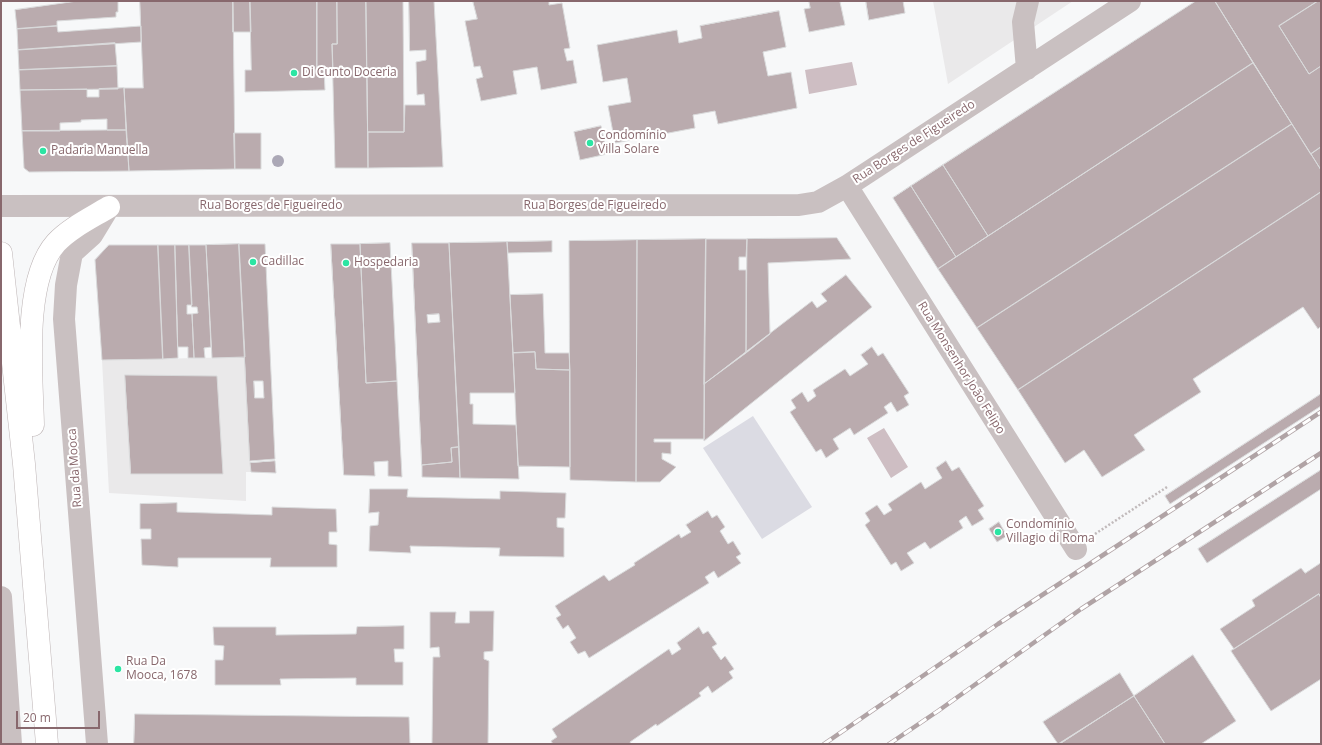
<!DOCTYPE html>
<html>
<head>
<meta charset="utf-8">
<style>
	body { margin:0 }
	#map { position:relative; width:1322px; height:745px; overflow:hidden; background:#f7f8f9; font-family:"Open Sans",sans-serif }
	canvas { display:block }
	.frame { position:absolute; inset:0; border:2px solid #88686d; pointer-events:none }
	.scale { position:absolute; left:16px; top:711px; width:84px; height:18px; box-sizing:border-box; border:2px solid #88686d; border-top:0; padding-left:5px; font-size:12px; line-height:14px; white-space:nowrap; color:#88686d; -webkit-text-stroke:3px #fff; paint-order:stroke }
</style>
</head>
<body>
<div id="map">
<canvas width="1322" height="745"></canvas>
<div class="frame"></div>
<div class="scale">20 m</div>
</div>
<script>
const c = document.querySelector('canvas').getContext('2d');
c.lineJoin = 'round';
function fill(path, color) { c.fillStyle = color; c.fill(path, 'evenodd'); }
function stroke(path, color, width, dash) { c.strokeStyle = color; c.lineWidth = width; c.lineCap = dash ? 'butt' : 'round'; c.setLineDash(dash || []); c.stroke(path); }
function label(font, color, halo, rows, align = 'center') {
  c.font = font + ' "Open Sans",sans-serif'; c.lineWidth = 4; c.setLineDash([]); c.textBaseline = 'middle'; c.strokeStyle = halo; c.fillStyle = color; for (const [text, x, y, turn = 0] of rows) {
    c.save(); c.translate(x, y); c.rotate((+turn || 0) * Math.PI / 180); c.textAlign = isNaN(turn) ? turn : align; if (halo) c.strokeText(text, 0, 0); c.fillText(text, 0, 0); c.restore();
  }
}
fill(new Path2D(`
	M933 1H1073L948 84Z
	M245 357 251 472H246V501L109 493 102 360Z`), '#eae9ea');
fill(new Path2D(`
	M753 416 812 507 762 539 703 448Z`), '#dbdbe3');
fill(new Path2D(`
	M852 62 857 85 809 94 805 70Z
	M884 428 908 467 891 478 867 438Z`), '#cebec3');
const building = new Path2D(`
	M78 1H118V12H116V17L57 21V26L17 29 15 10Z
	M140 1H233L235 169 129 171 124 88H143Z
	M233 1H250L251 32H233Z
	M250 1H317V68H324L325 90 245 92V70H251Z
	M317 1H337V44H332L333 69 317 68Z
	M337 1H366L368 168H335L332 44H337Z
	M366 1H403L404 132H368Z
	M409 1H434L443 167 368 168V132H404L405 105H425L424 94 417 95 416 62 426 60V50L410 51Z
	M473 1H549V5L562 3 570 48 564 49 567 61 573 60 577 83 541 90 537 67 513 71 517 94 481 101 476 79 483 77 480 66 474 67 465 21 477 19Z
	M809 1H844L840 2 845 25 809 32 804 9 810 8Z
	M866 1H903L905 13 869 20Z
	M1196 1H1215L1253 63 988 236 943 165Z
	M1215 1H1318L1279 26 1309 74 1321 66V147L1311 154Z
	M1318 1H1321V66L1309 74 1279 26Z
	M779 11 786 47 763 52 768 76 791 72 797 108 718 124 715 111 693 115 695 128 615 143 608 106 631 102 627 78 603 82 597 45 677 30 679 43 702 38 700 26Z
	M57 26 58 32 141 26V42L18 50 17 29Z
	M115 43 117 66 19 70 18 50Z
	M1253 63 1292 124 977 328 938 269Z
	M117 66 118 89 20 90 19 70Z
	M124 88 126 130H107V119L81 120V122L60 123V131H22L20 90 87 89V97H99V89Z
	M1292 124 1321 170V192L1018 390 977 328Z
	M601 126 607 154 580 160 574 132Z
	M107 130H126L129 171 29 172 24 168 22 131Z
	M234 133H261V169H235Z
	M1321 147V170L1311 154Z
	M943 165 988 236 956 257 911 186Z
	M911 186 956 257 938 269 893 198Z
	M1321 192V326L1318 329 1303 307 1193 379 1201 392 1134 435 1145 450 1102 477 1084 450 1065 463 1018 390Z
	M837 238 851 259 768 263 770 334 746 353 747 239Z
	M706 239 704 439H654V442H671V454L662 453V459L676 467 660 482H636L637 240Z
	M706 239H747L746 257H739V270H746V353L704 384Z
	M637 240 636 482 570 480 569 241Z
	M552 241V252L508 253 507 242Z
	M507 242 515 393H470V404H473V424L516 425 519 479 460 478 449 243Z
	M390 243 397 381 366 383 360 244Z
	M412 243H449L459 447 451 448 452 462 422 465ZM439 314 440 322 428 323 427 315Z
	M239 244H265L275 459 250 461ZM254 381H263L264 398H255Z
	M239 244 245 357 212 358 206 245Z
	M331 244H360L366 383 397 381 402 477 388 476V461L374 462 375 476 344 475Z
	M109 245H158L163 359 102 360 95 260Z
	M158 245H175L178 358 163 359Z
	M175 245H189L192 305H187V314H192L194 358H188V347H178Z
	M189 245H206L211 347 204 348 205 358H194L192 314 198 313 197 307H192Z
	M846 275 872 307 704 441V384L812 301 817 308 827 301 821 294Z
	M543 294 545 353H569L570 370 536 369 535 352 513 353 510 295Z
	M872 347 878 356 883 353 909 393 904 396 909 405 897 412 891 402 884 407 888 413 854 435 850 428 833 439 839 449 826 458 821 449 816 452 790 412 796 408 791 400 802 392 808 402 816 396 813 390 845 369 850 376 868 364 861 355Z
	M535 352 536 369 570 370V467L518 466 513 353Z
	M125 375 217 376 223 474H131Z
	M1321 394V406L1170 504 1165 496Z
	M459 447 460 478 422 477V465L452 462 451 448Z
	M275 461 276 473 251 472 250 463Z
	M946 461 952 471 959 467 984 506 978 510 984 519 972 526 966 516 959 521 963 528 930 549 925 542 907 553 914 563 901 571 896 562 891 565 865 525 870 521 865 513 877 505 884 515 892 510 888 504 921 482 925 489 942 478 936 468Z
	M1321 470V489L1207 563 1198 549Z
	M370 489H408L407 497 500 499V491L566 493 565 518H557V527L564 528V557L499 556 500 548 410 546 411 553 369 551 370 526 378 525 379 512 369 513Z
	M177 503V512L272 515V507L336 509 337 532H329V544L337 545V567H270L271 558H178V567L142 565 141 539H151V529H140V504Z
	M708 511 712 518 717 515 725 527 720 531 728 544 733 541 741 554 736 557 741 563 718 578 714 571 705 577 709 583 589 658 585 651 578 654 570 642 576 638 568 625 563 629 556 618 561 615 555 606 604 575 609 581 635 565 634 563 679 534 681 538 691 532 686 525Z
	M999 522 1007 536 997 542 989 529Z
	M1321 563V598L1319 594 1234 649 1220 629 1255 606 1252 600 1301 568 1305 573Z
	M1319 594 1321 598V679L1271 711 1231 651Z
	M470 611H494L493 651 484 652V659L489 661 488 744H432L433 657H440L439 647 430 648V612H456L455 623H469Z
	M404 626V649H394L395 662H403V685H356V678L280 679 281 685H215V660H223L224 646 214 645 213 627H276V635L356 634 357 627Z
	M699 627 703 634 708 631 717 644 712 647 721 660 725 656 734 669 729 672 733 678 712 693 708 686 699 693 701 696 657 726 656 724 630 742 631 744H553L551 741 557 737 552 729 669 649 672 655 681 649 677 643Z
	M1193 655 1236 721 1201 744H1165L1134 696Z
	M1120 673 1134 696 1058 744 1043 722Z
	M1134 696 1165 744H1060Z
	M135 714 409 717 410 744H134Z`);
fill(building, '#baabae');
stroke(building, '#d9dadb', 1);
const major = new Path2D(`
	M1 253 24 464 47 744
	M33 425C32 376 22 281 56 243 70 228 91 218 109 207`);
stroke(major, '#bdb4b5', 23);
stroke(new Path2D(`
	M1095 534 1167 487`), '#c1babb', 2.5, [2, 2]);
stroke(new Path2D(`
	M1027 69 1023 22 1028 1
	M847 186 1076 549
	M1 206 799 205 818 202 847 186 1130 1
	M1 597 11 744
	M97 744 64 319 66 285 72 253 92 235 109 207`), '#c9c0c1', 22);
stroke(major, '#fff', 22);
const rail = new Path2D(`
	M824 744 998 624 1321 412
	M889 744 938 711 1081 609 1321 453`);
stroke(rail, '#b0a3a5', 4.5);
stroke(rail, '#fff', 3, [9]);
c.fillStyle = '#aba8b6';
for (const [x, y] of [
	[278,161]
]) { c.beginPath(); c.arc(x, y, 6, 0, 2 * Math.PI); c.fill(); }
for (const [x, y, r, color] of [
	[294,73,4,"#2be5a3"],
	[590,143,4,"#2be5a3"],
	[43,151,4,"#2be5a3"],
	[253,262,4,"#2be5a3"],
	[346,263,4,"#2be5a3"],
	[998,532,4,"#2be5a3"],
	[118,669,4,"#2be5a3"]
]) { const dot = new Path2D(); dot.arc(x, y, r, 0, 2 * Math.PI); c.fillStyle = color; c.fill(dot); stroke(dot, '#fff', 1.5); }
label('12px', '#88686d', '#fff', [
	["Di Cunto Doceria",302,73],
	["Condomínio",598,136],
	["Villa Solare",598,150],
	["Padaria Manuella",51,151],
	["Cadillac",261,262],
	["Hospedaria",354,263],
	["Condomínio",1006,525],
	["Villagio di Roma",1006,539],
	["Rua Da",126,662],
	["Mooca, 1678",126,676]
], 'left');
label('12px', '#88686d', '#fff', [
	["Rua Borges de Figueiredo",914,142,-33],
	["Rua Borges de Figueiredo",271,206],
	["Rua Borges de Figueiredo",595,206],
	["Rua Monsenhor João Felipo",961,368,58],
	["Rua da Mooca",75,468,-94]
]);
</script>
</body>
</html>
